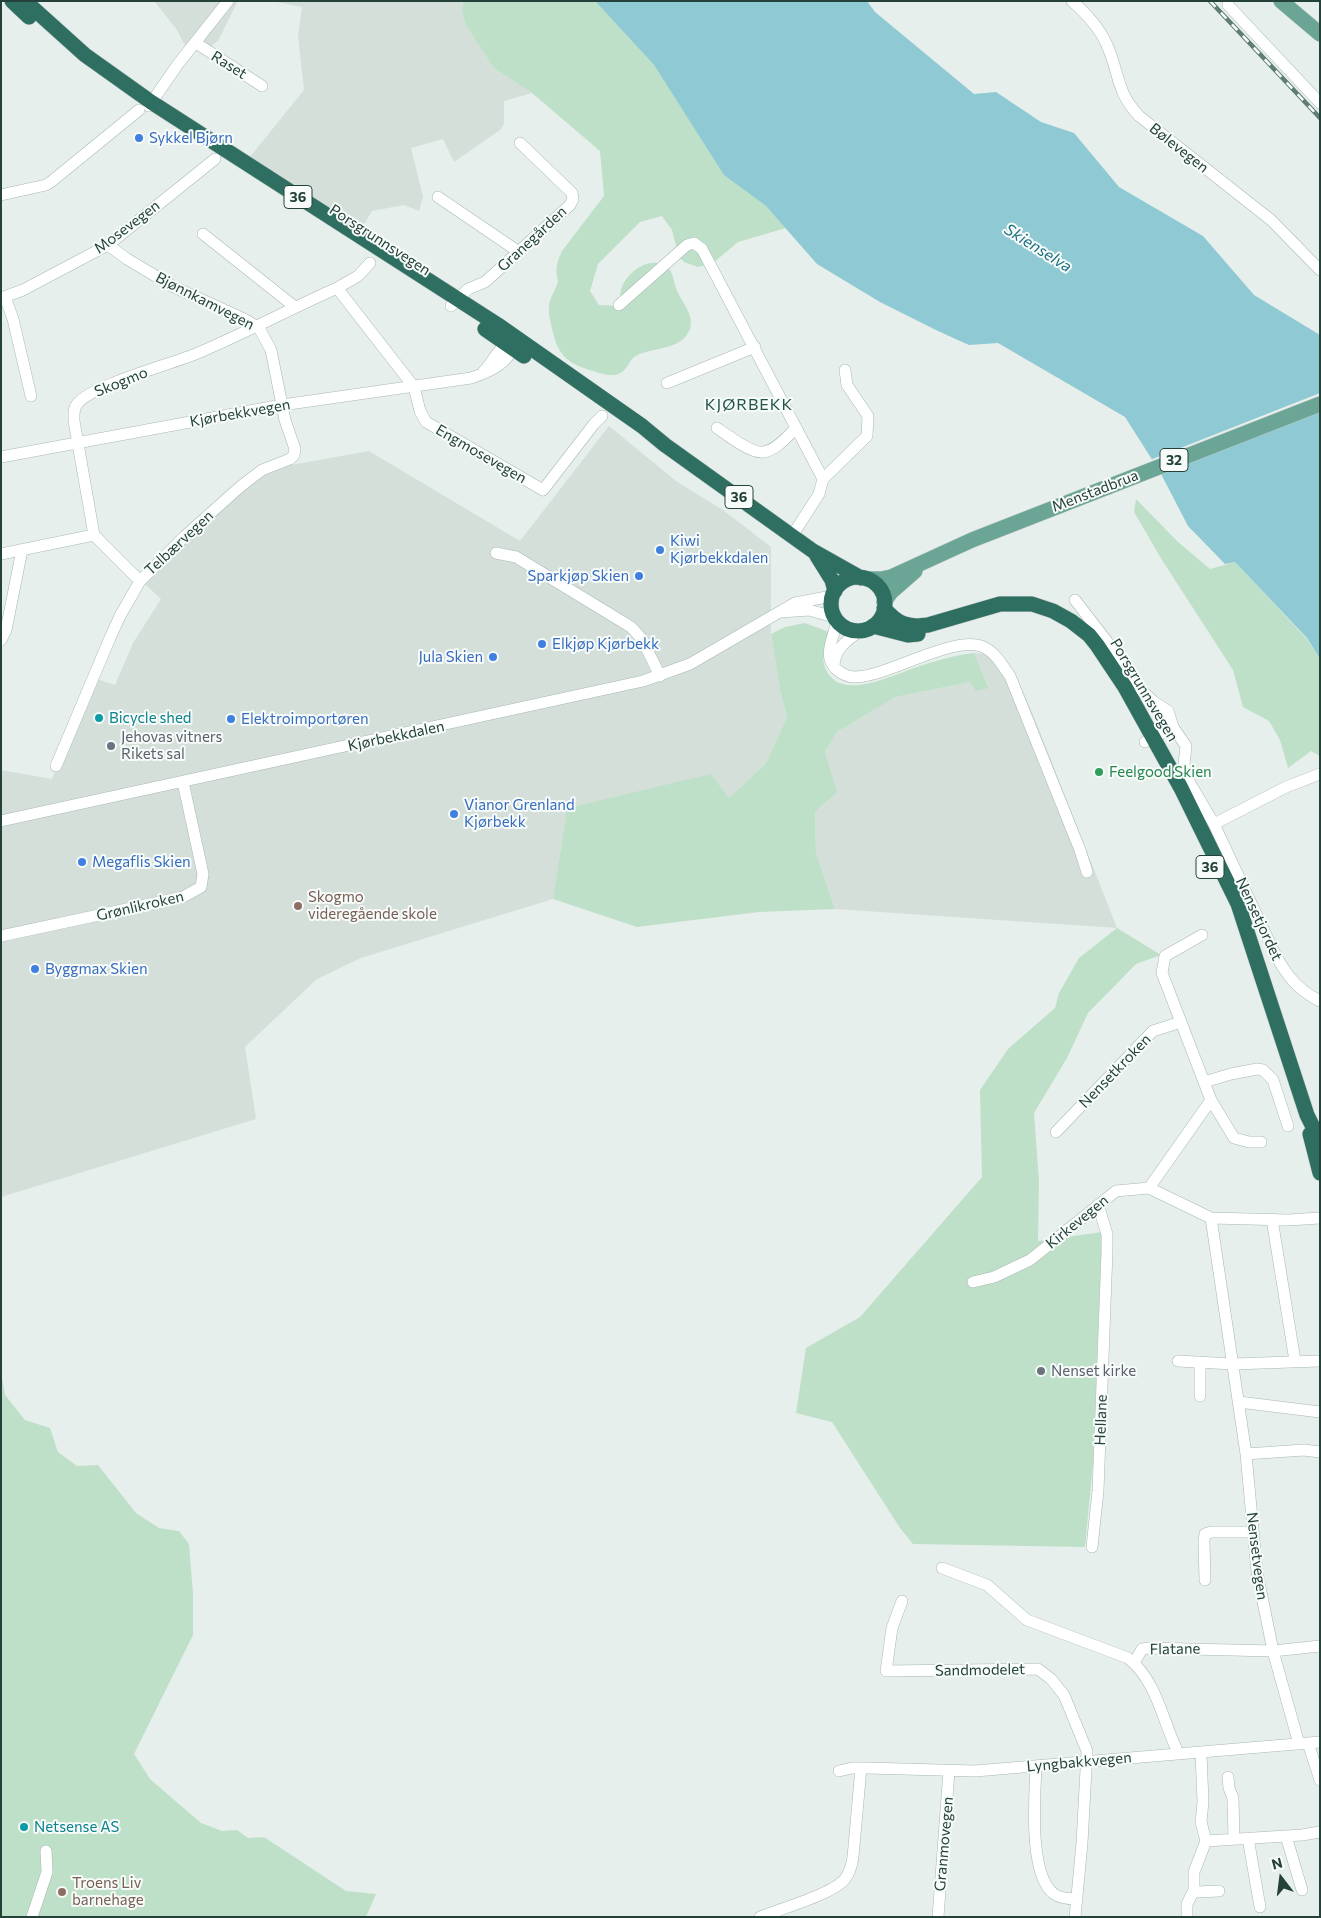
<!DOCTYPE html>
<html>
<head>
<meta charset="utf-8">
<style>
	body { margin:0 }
	#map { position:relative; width:1321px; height:1918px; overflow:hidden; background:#e6efeb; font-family:Commissioner,sans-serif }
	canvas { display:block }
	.frame { position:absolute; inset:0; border:2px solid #24423a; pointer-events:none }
	.north { position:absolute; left:1256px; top:1853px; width:50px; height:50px; -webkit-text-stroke:4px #f7fbf9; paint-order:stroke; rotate:345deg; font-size:14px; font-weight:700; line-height:20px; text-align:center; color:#24423a }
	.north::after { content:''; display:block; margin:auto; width:18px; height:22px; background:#24423a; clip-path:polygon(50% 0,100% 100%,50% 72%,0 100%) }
</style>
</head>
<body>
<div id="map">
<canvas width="1321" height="1918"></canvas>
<div class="frame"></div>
<div class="north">N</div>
</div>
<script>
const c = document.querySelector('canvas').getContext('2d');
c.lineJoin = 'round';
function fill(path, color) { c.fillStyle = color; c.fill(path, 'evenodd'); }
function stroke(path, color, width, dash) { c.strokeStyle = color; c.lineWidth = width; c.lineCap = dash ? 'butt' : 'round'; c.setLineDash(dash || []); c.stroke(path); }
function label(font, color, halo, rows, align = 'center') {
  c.font = font + ' Commissioner,sans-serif'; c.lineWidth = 4; c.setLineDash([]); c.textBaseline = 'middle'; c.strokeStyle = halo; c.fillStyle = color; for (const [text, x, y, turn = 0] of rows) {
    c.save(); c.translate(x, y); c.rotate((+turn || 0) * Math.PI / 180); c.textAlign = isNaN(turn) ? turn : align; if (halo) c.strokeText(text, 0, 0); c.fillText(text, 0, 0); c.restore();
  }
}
fill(new Path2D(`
	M154 1H238L218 41 205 50H198L190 48 184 44 177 30Z
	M271 1H463L462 10 494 68 532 93 504 101V124L500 130 454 162 443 139 411 148 423 197 419 211 404 205 372 211 360 231 249 158 304 90 298 36 302 7Z
	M609 426 676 481 723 510 771 547V634L780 690 787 717 766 763 729 798 711 775 567 808 553 899 361 958 317 979 245 1047 256 1119 1 1197V770L52 779 96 679 115 685 133 643 161 599 145 584 198 529 265 474 280 467 369 451 520 541Z
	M974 653 1000 655 1017 678 1036 722 1117 928 835 909 816 853 815 812 836 792 825 752 837 732 896 697 970 682 989 687Z`), '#d4dfda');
fill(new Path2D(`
	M463 1H595L654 65 725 175 766 206 786 228 738 242 713 263 698 267 684 262 679 257 672 230 662 216 640 222 598 264 590 291 599 305 621 306C621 300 619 293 622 287 628 271 651 255 667 267 674 273 673 280 676 288 681 303 700 319 686 336 676 350 647 348 634 357 629 361 628 368 622 372 613 378 603 374 593 371 564 363 557 353 551 324 550 318 548 312 549 306 550 296 556 290 558 281 555 270 557 261 562 251L604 196 600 151 532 93 494 68 466 25 462 10Z
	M1136 499 1178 542 1210 569 1235 562 1307 639 1320 659V756L1311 751 1288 768 1280 740 1269 721 1243 707 1233 670 1162 560 1134 512Z
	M805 623 829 632C824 649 818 665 833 679 852 696 896 674 917 667 936 661 954 655 974 653L989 688 976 691 970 682 896 697 837 732 825 752 837 792 815 812 816 853 835 909 759 912 637 927 553 899 567 808 711 774 729 798 766 763 787 717 780 690 771 634 785 627Z
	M1117 928 1161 955 1136 964 1088 1013 1067 1058 1034 1113 1039 1181 1038 1241 1102 1232 1093 1464 1085 1547 913 1544 900 1528 832 1422 796 1413 806 1348 860 1317 982 1177 980 1090 1008 1049 1055 1008 1059 993 1079 958Z
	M1 1372 5 1395 25 1420 50 1428 58 1452 77 1466 98 1465 136 1513 159 1528 179 1531 189 1544 193 1594V1635L134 1754 150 1779 201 1823 222 1831 237 1830 248 1838 264 1837 346 1891 376 1894 366 1917H1Z`), '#bfe0c8');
fill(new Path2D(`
	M595 1H867L875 12 974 94 996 92 1041 122 1074 133 1119 187 1203 236 1254 295 1320 335V659L1307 638 1235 562 1225 564 1188 526 1160 472 1125 417 998 343 969 345 938 331 880 302 817 264 766 206 724 175 654 65Z`), '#8ec9d4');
fill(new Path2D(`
	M1320 393V409L1158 472 1150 460Z`), '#e6efeb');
const minor = new Path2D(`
	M1072 1C1088 15 1102 30 1109 50 1120 78 1117 92 1139 116L1271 220 1320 270
	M1228 5 1320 103
	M196 43 262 86
	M149 106 178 64 228 1
	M1 195 46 185 52 181 139 110
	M438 197 519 252
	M203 234 295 307
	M337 288 414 387 420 411 426 422 543 490 594 424 602 416
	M5 297 13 319 31 396
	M1 298 23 290 108 245 215 159
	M619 305 687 245 694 243 702 249 823 479 819 494 792 536
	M451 306 468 289 485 282 570 205 573 199 572 193 520 143
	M484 371C494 361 498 347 511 341
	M667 383 755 347
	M717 428C727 435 752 454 763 452 775 451 787 437 795 429
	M1 457 282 405 471 378C489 372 510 363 515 343
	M823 479 867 436 868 416 847 385 845 370
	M94 535 140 581
	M496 553 516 557 631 627 642 639 660 676
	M1 554 94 535 74 421C74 415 73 408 78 403 93 385 172 364 198 353 245 333 290 309 337 288L358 276 370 263
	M1075 600 1119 657 1139 688 1154 702 1168 711 1173 727 1186 746 1184 764 1187 778 1214 824 1274 952C1285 973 1297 990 1320 1001
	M781 612 809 610 834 617
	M837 621C835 632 827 648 830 659 833 670 845 677 856 677 888 676 952 636 981 646 995 651 1002 665 1010 676L1080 850 1087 872
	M1 640 6 630 22 550
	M834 665C835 649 847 640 860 631
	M1145 742 1173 727
	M56 766 110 638 120 616 140 581 185 536 241 486 262 470 290 459 294 455 295 449 285 420 271 350 259 328 244 319 174 287 127 259 108 245
	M1 821 643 681 690 664 795 603 832 596
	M1214 824 1286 787 1320 774
	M1 936 183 897 201 887 203 874 183 782
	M1204 1082 1231 1074 1257 1069 1263 1070 1273 1080 1288 1126
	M1211 1100 1234 1138 1249 1142H1261
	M1056 1132 1153 1031 1181 1022
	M1149 1188 1211 1100 1162 973 1165 956 1202 935
	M1211 1218 1246 1454 1257 1572 1273 1651 1299 1744
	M1272 1219 1295 1361
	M973 1282 994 1277 1030 1260 1116 1191 1149 1188 1211 1218 1288 1220 1320 1218
	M1178 1361 1233 1364 1320 1361
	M1200 1362V1396
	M1239 1402 1320 1412
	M1246 1454 1304 1450 1320 1452
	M1092 1547 1098 1491 1107 1251V1234L1098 1205
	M942 1568 987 1585 1027 1620 1128 1658C1156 1680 1162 1718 1176 1748
	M1205 1580 1204 1541 1205 1534 1211 1532H1253
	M902 1601 892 1628 886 1671 1038 1669 1051 1679 1064 1695 1087 1751 1082 1843 1075 1917
	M1134 1663 1142 1649 1149 1648 1273 1651 1320 1646
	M1308 1743 1320 1780
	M1201 1753 1203 1802 1201 1822 1206 1841 1302 1835 1320 1832
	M1036 1766C1035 1796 1028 1874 1054 1894 1060 1898 1070 1899 1077 1899
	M839 1771 852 1768H867L975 1771 1320 1742
	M1228 1777 1229 1788 1233 1798 1234 1839
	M1286 1836 1302 1890
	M1248 1838 1260 1907
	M1194 1890 1198 1892 1219 1891
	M32 1917 47 1872 46 1851
	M760 1917C780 1909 833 1894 845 1879 850 1872 852 1865 853 1857L861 1768
	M938 1917 949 1771
	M1187 1917V1904L1194 1890V1872L1206 1841`);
const major = new Path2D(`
	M1281 1 1320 34
	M867 579H881L891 577 972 540 1320 404
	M884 602 891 592 915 571`);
const highway = new Path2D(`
	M12 1 29 17
	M25 1 85 55 151 102 498 325 642 426 665 445 813 551 861 578
	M485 329 524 356
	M817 556 832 580 835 591
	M831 604a27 27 0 1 1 54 0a27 27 0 1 1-54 0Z
	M884 608C897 624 908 628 928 625L1000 604H1032L1053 611 1071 621 1089 635 1097 645 1125 687 1181 788 1238 904 1307 1115 1315 1131 1320 1144
	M873 626 908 635 918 634
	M1310 1134 1320 1173`);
stroke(minor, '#a8b8b2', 12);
stroke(major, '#c2cac8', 16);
stroke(highway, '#c2cac8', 16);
stroke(minor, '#fff', 11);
stroke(major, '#6aa596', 15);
stroke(highway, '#2f6f62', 15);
const rail = new Path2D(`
	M1210 1 1320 118`);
stroke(rail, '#5f7d75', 4.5);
stroke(rail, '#f7fbf9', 2.5, [8]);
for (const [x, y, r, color] of [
	[139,138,5,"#3f7fe0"],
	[660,550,5,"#3f7fe0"],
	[639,576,5,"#3f7fe0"],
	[542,644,5,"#3f7fe0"],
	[493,657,5,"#3f7fe0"],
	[99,718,5,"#0f9aa8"],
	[231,719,5,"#3f7fe0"],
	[111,746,5,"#6b7280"],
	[1099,772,5,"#2e9e5b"],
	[454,814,5,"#3f7fe0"],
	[82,862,5,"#3f7fe0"],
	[298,906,5,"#8d6e63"],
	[35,969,5,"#3f7fe0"],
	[1041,1371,5,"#6b7280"],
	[24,1827,5,"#0f9aa8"],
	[62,1892,5,"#8d6e63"]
]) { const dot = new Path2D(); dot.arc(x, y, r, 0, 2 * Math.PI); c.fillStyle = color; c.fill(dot); stroke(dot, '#f7fbf9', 2); }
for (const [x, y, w] of [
	[298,197,28],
	[1174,460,28],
	[739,497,28],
	[1210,867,28]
]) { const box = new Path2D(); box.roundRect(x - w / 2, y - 11.5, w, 23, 4); c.fillStyle = '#f7fbf9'; c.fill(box); stroke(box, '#24423a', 1); }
label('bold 14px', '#24423a', null, [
	["36",298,197],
	["32",1174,460],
	["36",739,497],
	["36",1210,867]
]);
label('15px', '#24423a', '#f7fbf9', [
	["Raset",229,65,32],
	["Bølevegen",1179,148,38],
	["Mosevegen",127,227,-37],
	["Granegården",532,239,-43],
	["Porsgrunnsvegen",380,240,33],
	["Bjønnkamvegen",205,301,27],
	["Skogmo",121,382,-22],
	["Kjørbekkvegen",240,413,-10],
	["Engmosevegen",481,454,30],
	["Menstadbrua",1095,491,-21],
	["Telbærvegen",179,543,-43],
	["Porsgrunnsvegen",1144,690,59],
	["Kjørbekkdalen",396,736,-12],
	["Grønlikroken",140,906,-13],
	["Nensetjordet",1259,919,65],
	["Nensetkroken",1115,1071,-46],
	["Kirkevegen",1077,1222,-39],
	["Hellane",1101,1420,-88],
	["Nensetvegen",1257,1556,83],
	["Flatane",1175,1649,-1],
	["Sandmodelet",980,1670,-1],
	["Lyngbakkvegen",1079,1762,-5],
	["Granmovegen",944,1844,-85]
]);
label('15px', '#366cbe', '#f7fbf9', [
	["Sykkel Bjørn",149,138],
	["Kiwi",670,541],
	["Kjørbekkdalen",670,558],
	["Sparkjøp Skien",629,576,"right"],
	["Elkjøp Kjørbekk",552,644],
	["Jula Skien",483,657,"right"],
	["Elektroimportøren",241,719],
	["Vianor Grenland",464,805],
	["Kjørbekk",464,822],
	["Megaflis Skien",92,862],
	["Byggmax Skien",45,969]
], 'left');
label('15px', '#0d838f', '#f7fbf9', [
	["Bicycle shed",109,718],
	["Netsense AS",34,1827]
], 'left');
label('15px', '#5b616d', '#f7fbf9', [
	["Jehovas vitners",121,737],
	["Rikets sal",121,754],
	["Nenset kirke",1051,1371]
], 'left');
label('15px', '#27864d', '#f7fbf9', [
	["Feelgood Skien",1109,772]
], 'left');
label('15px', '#785e54', '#f7fbf9', [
	["Skogmo",308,897],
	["videregående skole",308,914],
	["Troens Liv",72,1883],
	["barnehage",72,1900]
], 'left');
label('italic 16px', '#1c6f80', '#f7fbf9', [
	["Skienselva",1038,248,32]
]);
c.letterSpacing = '1px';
label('16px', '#1f5548', '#f7fbf9', [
	["KJØRBEKK",749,405]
]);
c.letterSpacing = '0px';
</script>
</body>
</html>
